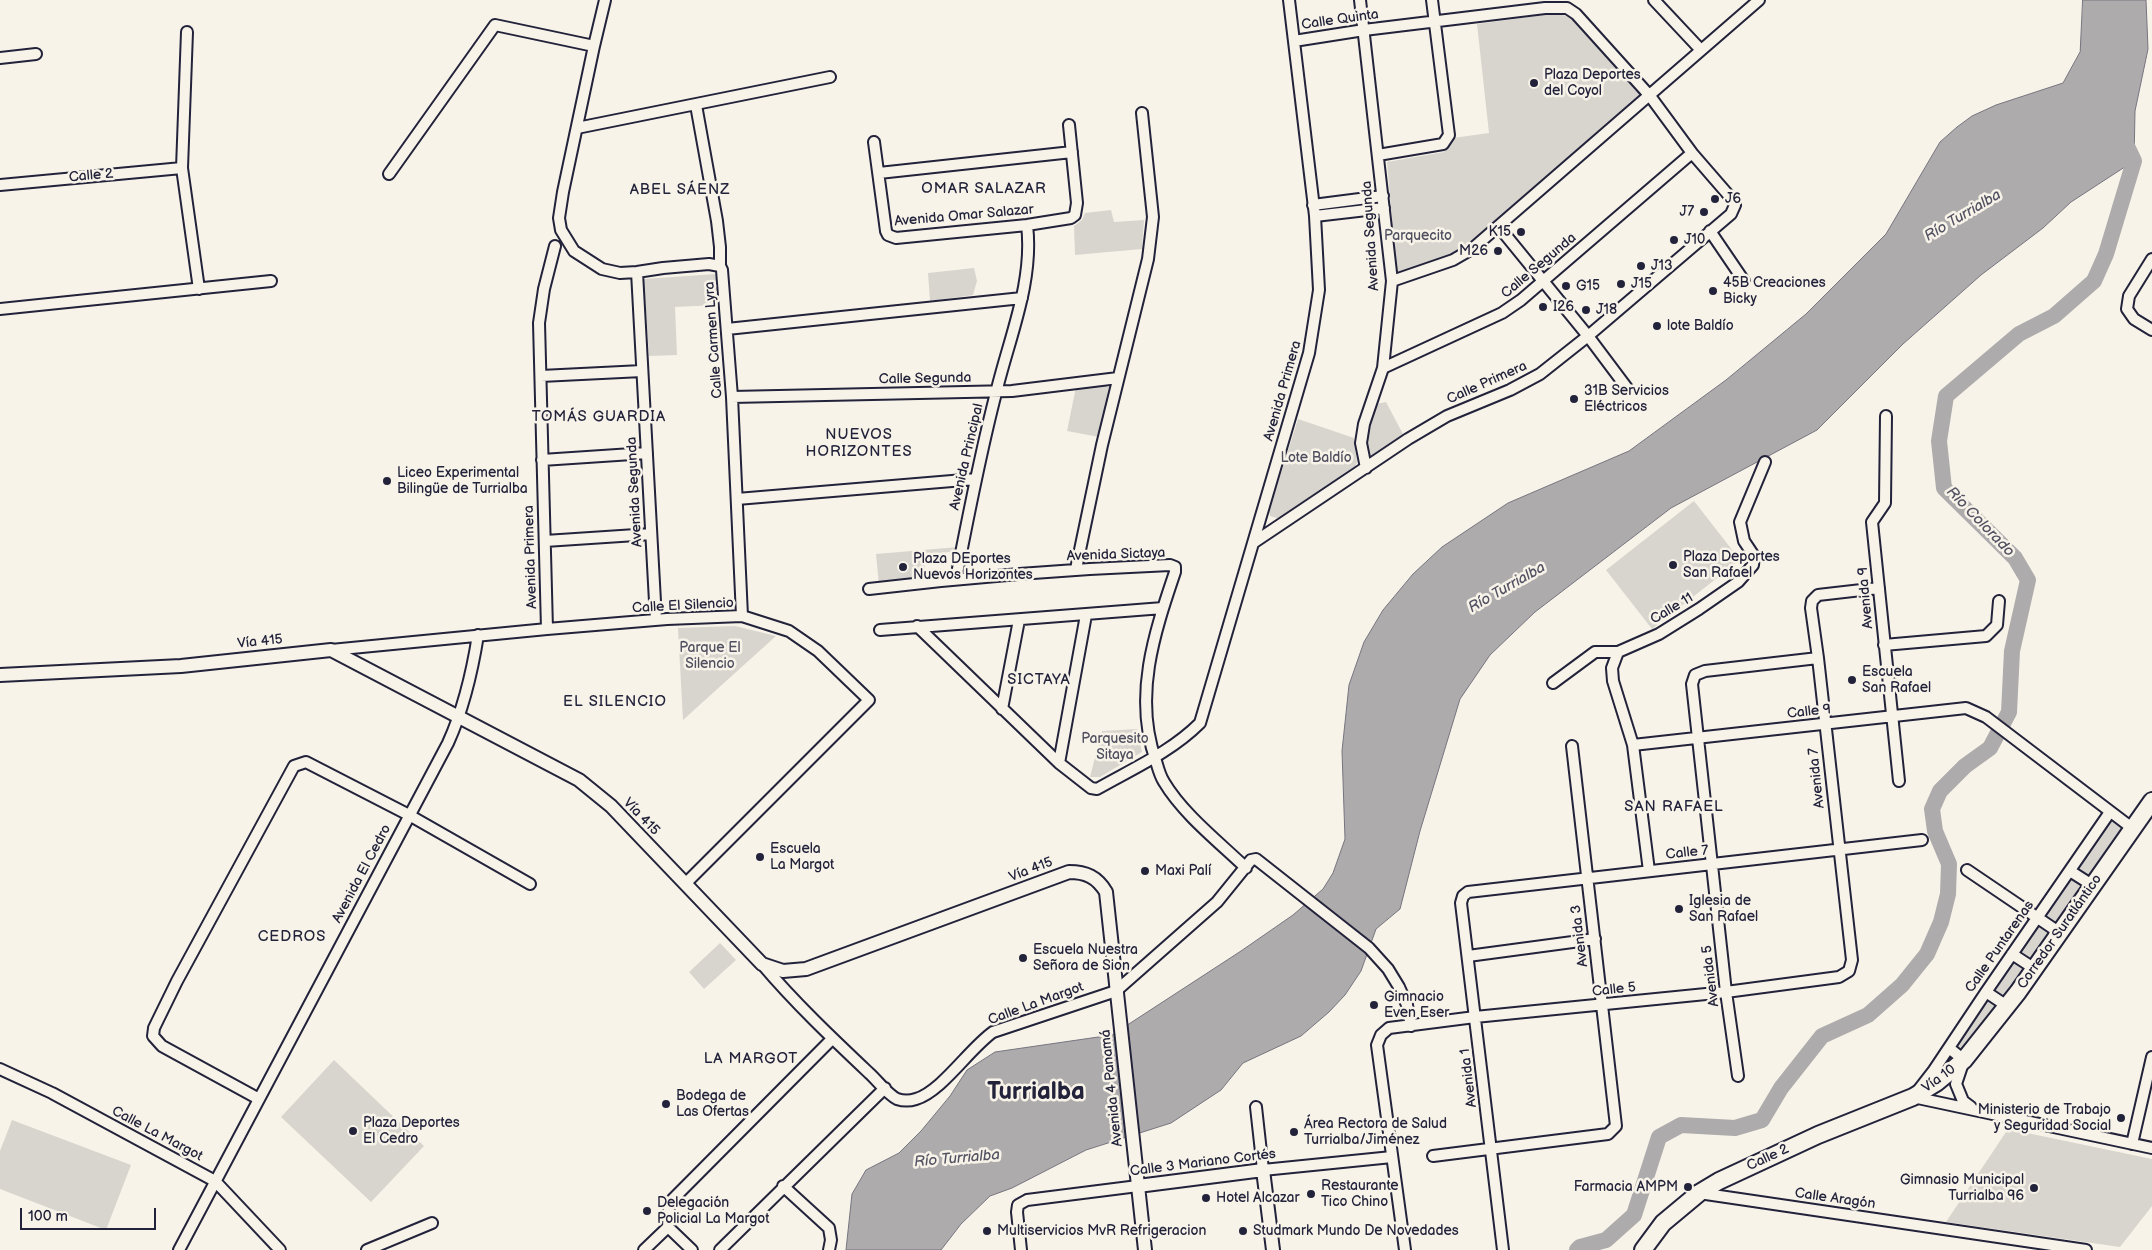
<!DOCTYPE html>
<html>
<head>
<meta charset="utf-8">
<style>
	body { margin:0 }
	#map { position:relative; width:2152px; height:1250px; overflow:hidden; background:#f7f3e8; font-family:"Balsamiq Sans",sans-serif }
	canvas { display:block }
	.scale { position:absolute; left:20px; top:1208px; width:136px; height:22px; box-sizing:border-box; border:2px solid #22223b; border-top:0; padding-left:6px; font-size:15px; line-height:18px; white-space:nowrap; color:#22223b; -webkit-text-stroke:4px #f7f3e8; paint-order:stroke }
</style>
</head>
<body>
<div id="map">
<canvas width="2152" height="1250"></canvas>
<div class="scale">100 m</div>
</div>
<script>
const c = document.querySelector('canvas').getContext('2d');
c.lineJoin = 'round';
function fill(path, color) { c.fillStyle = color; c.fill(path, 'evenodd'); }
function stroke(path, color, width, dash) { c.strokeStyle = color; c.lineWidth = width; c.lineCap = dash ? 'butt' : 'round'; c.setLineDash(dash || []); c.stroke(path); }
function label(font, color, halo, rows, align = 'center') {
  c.font = font + ' "Balsamiq Sans",sans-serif'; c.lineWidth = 5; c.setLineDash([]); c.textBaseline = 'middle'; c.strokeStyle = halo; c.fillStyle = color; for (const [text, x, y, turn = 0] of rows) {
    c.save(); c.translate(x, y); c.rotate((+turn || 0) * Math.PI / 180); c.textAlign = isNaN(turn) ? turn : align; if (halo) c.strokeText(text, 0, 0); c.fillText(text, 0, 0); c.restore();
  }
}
fill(new Path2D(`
	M1558 13 1573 19 1641 95 1467 246 1446 258 1397 274 1396 267 1393 268 1388 223 1392 221 1387 162 1444 152 1453 138 1489 133 1477 24Z
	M1111 210 1114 222 1144 220 1142 249 1075 255 1074 226 1082 220 1085 213Z
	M974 268 977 281 973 295 930 301 928 273Z
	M716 274 717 305 675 307 677 355 649 356 644 279Z
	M1101 383 1110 388 1099 437 1067 431 1076 387Z
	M1386 402 1404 436 1365 462 1363 431 1372 405Z
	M1298 419 1354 438 1357 463 1355 466 1280 519 1270 516 1269 511Z
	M1694 501 1740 560 1652 629 1606 570Z
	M958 547 953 577 879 585 876 554ZM950 552 951 572 925 573 924 554Z
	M735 626 776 636 683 720 678 628Z
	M1137 729 1142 752 1100 777H1090L1102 731Z
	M2109 819 2126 831 1964 1054 1926 1084Z
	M720 943 736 960 704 989 689 972Z
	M334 1060 424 1146 371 1202 281 1117Z
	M12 1120 131 1165 106 1230 0 1189V1151Z
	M2008 1129 2152 1159V1206L2120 1247 1946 1222Z`), '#d8d5cf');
const water = new Path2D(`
	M2083 0H2146L2148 49 2135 111 2134 161 2071 202 2043 228 1981 275 1903 344 1817 430 1671 508 1535 612 1490 655 1460 699 1420 831 1400 909 1376 929 1361 971 1345 995 1329 1012 1301 1036 1243 1063 1221 1090 1171 1123 1086 1150 1012 1188 990 1196 961 1224 941 1250H846L852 1194 866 1170 899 1153 921 1131 950 1096 967 1070 995 1052 1112 1035 1241 951 1293 915 1323 889 1333 873 1345 839 1342 751 1349 685 1364 642 1383 610 1413 574 1442 547 1508 503 1629 451 1726 380 1806 314 1886 234 1940 142 1957 127 1972 116 1996 105 2063 83 2080 52Z`);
fill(water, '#aeabad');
stroke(water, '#76747f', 1);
stroke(new Path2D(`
	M1577 1250 1580 1247 1606 1240 1634 1215 1659 1137 1681 1125 1735 1128 1762 1120 1781 1088 1822 1036 1868 1015 1902 985 1927 954 1941 922 1948 894 1949 864 1935 831 1932 809 1940 791 1965 766 1990 748 2009 712 2012 651 2028 580 2015 558 1944 488 1939 441 1946 396 2019 334 2054 316 2094 281 2106 254 2134 161 2125 142`), '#aeabad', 16);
const minor = new Path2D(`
	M605 0 594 46 563 192 559 218 561 230 574 251 602 269 620 273 637 272 663 268 709 264 720 266 722 270 732 397 742 616
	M1360 0 1392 281 1383 368 1364 424 1361 443 1366 468
	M1654 0 1700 49
	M187 32 182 168 199 289
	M0 58 36 54
	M696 105 717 221 720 247V266
	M577 128 830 77
	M874 142 886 231 888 235 896 238 1027 225 1071 218 1075 215 1077 203 1069 125
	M1378 155 1443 144 1449 135 1432 0
	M879 173 1072 152
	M389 174 495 25 594 46
	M0 185 182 168
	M1313 205 1383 196
	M1315 216 1384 208
	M1499 227 1588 336 1627 388
	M1710 231 1744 281
	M2152 259 2129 296 2127 309 2134 319 2152 330
	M637 272 656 620
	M1392 281 1453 260 1472 249 1759 0
	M0 309 271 281
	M727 329 1022 298
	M1383 368 1502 313 1521 300 1692 153
	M541 376 642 371
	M732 397 1012 391 1118 378
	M1886 416 1885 503 1872 522 1899 781
	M542 460 647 453
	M737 499 976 479
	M545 541 651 534
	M1253 543 1408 439 1447 416 1510 390 1540 374 1588 336 1731 214 1735 205 1731 198 1692 153 1650 96 1576 14 1567 8H1545L1364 30 1294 41
	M1076 569 1102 445 1148 259 1153 217 1142 113
	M956 579C968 517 980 454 996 393 1009 338 1034 282 1027 225
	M869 589C969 577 1070 569 1170 565L1175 567V572C1154 634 1133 697 1156 761 1158 768 1160 776 1164 782 1183 814 1219 842 1246 868
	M917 626 1059 763 1091 788 1097 789C1132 769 1171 752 1200 723L1309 353 1319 290 1315 216 1289 0
	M547 629 539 323 544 289 555 246
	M880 630 1163 608
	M1884 645 1986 636 1997 625 1999 601
	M331 650 547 629 667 619 742 616 789 631 818 651 869 700 685 884
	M1618 652 1612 668 1613 681 1633 745 1649 871
	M1553 683 1595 652H1618L1659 634 1699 609 1738 582 1753 565 1754 556 1744 541 1740 522 1765 462
	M1002 709 1019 620
	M1633 745 1966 708 1986 717 2132 828
	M1059 763 1086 615
	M2110 812 1986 992 1934 1070 1913 1097 2152 1148
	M1967 870 2060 933
	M2070 871 2092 885
	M2012 954 2035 969
	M1468 956 1595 939
	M762 964C795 1003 832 1038 869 1073 878 1081 887 1094 897 1099 903 1101 910 1101 916 1099 942 1091 969 1049 993 1032L1116 991 1217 902 1251 860 1256 859 1369 948 1388 969 1399 987 1407 1005 1411 1026
	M1986 992 2007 1006
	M1949 1048 1964 1060 1956 1084 1963 1101 1971 1107
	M0 1069 52 1093 215 1181 280 1250
	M1738 1076 1726 992 1692 684 1695 675 1705 671 1818 658
	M259 1099 162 1046 153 1036 154 1028 177 981 294 766 306 762 409 815 530 884
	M1256 1107 1263 1170 1392 1157
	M2132 1144 2152 1057
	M1433 1156 1608 1134 1616 1126 1572 746
	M783 1186 829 1228 831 1240 829 1250
	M1699 1193 2086 1250
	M668 1227 692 1250
	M179 1250 448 743C464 708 472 673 478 635
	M367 1250 432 1223
	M644 1250 668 1227 669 1207 672 1200 832 1039
	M720 1250 885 1088
	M1021 1250 1017 1212 1018 1205 1027 1200 1138 1186
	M1405 1250 1377 1045 1381 1035 1389 1028 1475 1017 1726 992 1839 977 1849 971 1852 960 1818 658 1811 608 1812 601 1818 595 1879 588
	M1503 1250 1461 903 1463 896 1468 892 1922 840`);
const tertiary = new Path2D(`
	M0 675 181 666 331 650 579 780 611 806 762 964 783 971 806 969 1069 872C1086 872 1097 877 1106 892L1145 1250
	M1138 1186 1263 1170 1273 1250`);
const primary = new Path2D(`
	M1643 1250 1663 1223 1699 1193 1719 1181 1818 1135 1913 1097 1936 1083 1964 1060 2018 992 2152 801`);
stroke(minor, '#22223b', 14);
stroke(tertiary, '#22223b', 16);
stroke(primary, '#22223b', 20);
stroke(minor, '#f7f3e8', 10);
stroke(tertiary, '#f7f3e8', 12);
stroke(primary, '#f7f3e8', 16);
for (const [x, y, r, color] of [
	[1534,83,5,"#22223b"],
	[1715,199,5,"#22223b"],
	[1704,212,5,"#22223b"],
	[1521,232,5,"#22223b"],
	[1674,240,5,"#22223b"],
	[1498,251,5,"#22223b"],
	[1641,266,5,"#22223b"],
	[1621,284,5,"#22223b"],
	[1566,286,5,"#22223b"],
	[1713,291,5,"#22223b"],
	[1543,307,5,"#22223b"],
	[1586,310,5,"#22223b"],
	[1657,326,5,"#22223b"],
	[1574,399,5,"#22223b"],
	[387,481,5,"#22223b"],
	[1673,565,5,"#22223b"],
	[903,567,5,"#22223b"],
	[1852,680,5,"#22223b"],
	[760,857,5,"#22223b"],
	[1145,871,5,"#22223b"],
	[1679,909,5,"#22223b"],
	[1023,958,5,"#22223b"],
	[1374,1005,5,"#22223b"],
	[666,1104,5,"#22223b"],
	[2121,1118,5,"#22223b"],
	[353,1131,5,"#22223b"],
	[1294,1132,5,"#22223b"],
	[1688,1187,5,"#22223b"],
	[2034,1188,5,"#22223b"],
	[1311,1194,5,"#22223b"],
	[1206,1198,5,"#22223b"],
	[647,1211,5,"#22223b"],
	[987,1231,5,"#22223b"],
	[1243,1231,5,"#22223b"]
]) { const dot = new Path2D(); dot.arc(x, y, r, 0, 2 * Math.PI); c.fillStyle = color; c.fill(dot); stroke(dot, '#f7f3e8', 2); }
label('14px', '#22223b', '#f7f3e8', [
	["Calle Quinta",1340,20,-8],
	["Calle 2",91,176,-5],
	["Avenida Omar Salazar",964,216,-5],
	["Avenida Segunda",1371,236,-94],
	["Calle Segunda",1539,266,-40],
	["Calle Carmen Lyra",714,340,-94],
	["Calle Segunda",925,379,-1],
	["Calle Primera",1487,383,-24],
	["Avenida Primera",1283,391,-74],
	["Avenida Principal",967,457,-77],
	["Avenida Segunda",635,492,-93],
	["Avenida Sictaya",1116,555,-2],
	["Avenida Primera",531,557,-92],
	["Avenida 9",1866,598,-95],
	["Calle El Silencio",683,606,-3],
	["Calle 11",1672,609,-31],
	["Vía 415",260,642,-6],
	["Calle 9",1809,712,-6],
	["Avenida 7",1817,778,-96],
	["Vía 415",641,817,46],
	["Calle 7",1687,853,-6],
	["Vía 415",1031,870,-21],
	["Avenida El Cedro",362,874,-62],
	["Corredor Suratlántico",2060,932,-55],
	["Avenida 3",1580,936,-97],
	["Calle Puntarenas",2000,947,-55],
	["Avenida 5",1711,976,-97],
	["Calle 5",1614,990,-6],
	["Calle La Margot",1036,1004,-20],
	["Avenida 1",1469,1078,-97],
	["Vía 10",1939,1079,-36],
	["Avenida 4 Panamá",1112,1088,-96],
	["Calle La Margot",157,1134,28],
	["Calle 2",1768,1158,-25],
	["Calle 3 Mariano Cortés",1203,1163,-7],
	["Calle Aragón",1835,1199,8]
]);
label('14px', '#22223b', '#f7f3e8', [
	["Plaza Deportes",1544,75],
	["del Coyol",1544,91],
	["J6",1725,199],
	["J7",1694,212,"right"],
	["K15",1511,232,"right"],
	["J10",1684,240],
	["M26",1488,251,"right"],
	["J13",1651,266],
	["45B Creaciones",1723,283],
	["Bicky",1723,299],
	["J15",1631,284],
	["G15",1576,286],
	["I26",1553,307],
	["J18",1596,310],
	["lote Baldío",1667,326],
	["31B Servicios",1584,391],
	["Eléctricos",1584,407],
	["Liceo Experimental",397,473],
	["Bilingüe de Turrialba",397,489],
	["Plaza Deportes",1683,557],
	["San Rafael",1683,573],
	["Plaza DEportes",913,559],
	["Nuevos Horizontes",913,575],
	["Escuela",1862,672],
	["San Rafael",1862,688],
	["Escuela",770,849],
	["La Margot",770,865],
	["Maxi Palí",1155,871],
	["Iglesia de",1689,901],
	["San Rafael",1689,917],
	["Escuela Nuestra",1033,950],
	["Señora de Sion",1033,966],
	["Gimnacio",1384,997],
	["Even Eser",1384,1013],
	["Bodega de",676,1096],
	["Las Ofertas",676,1112],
	["Ministerio de Trabajo",2111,1110,"right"],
	["y Seguridad Social",2111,1126,"right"],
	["Plaza Deportes",363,1123],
	["El Cedro",363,1139],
	["Área Rectora de Salud",1304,1124],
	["Turrialba/Jiménez",1304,1140],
	["Gimnasio Municipal",2024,1180,"right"],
	["Turrialba 96",2024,1196,"right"],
	["Restaurante",1321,1186],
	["Tico Chino",1321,1202],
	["Farmacia AMPM",1678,1187,"right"],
	["Hotel Alcazar",1216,1198],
	["Delegación",657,1203],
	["Policial La Margot",657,1219],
	["Multiservicios MvR Refrigeracion",997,1231],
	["Studmark Mundo De Novedades",1253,1231]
], 'left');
label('14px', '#504f60', '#f7f3e8', [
	["Parquecito",1418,236],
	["Lote Baldío",1316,458],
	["Parque El",710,648],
	["Silencio",710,664],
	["Parquesito",1115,739],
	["Sitaya",1115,755]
]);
c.letterSpacing = '1px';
label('15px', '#22223b', '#f7f3e8', [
	["OMAR SALAZAR",984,189],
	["ABEL SÁENZ",680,190],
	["TOMÁS GUARDIA",599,417],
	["NUEVOS",859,435],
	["HORIZONTES",859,452],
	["SICTAYA",1039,680],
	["EL SILENCIO",615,702],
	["SAN RAFAEL",1674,807],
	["CEDROS",292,937],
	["LA MARGOT",751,1059]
]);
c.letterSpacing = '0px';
label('italic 15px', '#535263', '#f7f3e8', [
	["Río Turrialba",1963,216,-31],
	["Río Colorado",1980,522,46],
	["Río Turrialba",1507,588,-30],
	["Río Turrialba",957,1159,-5]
]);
label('bold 24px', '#22223b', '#f7f3e8', [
	["Turrialba",1036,1093]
]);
</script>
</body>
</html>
